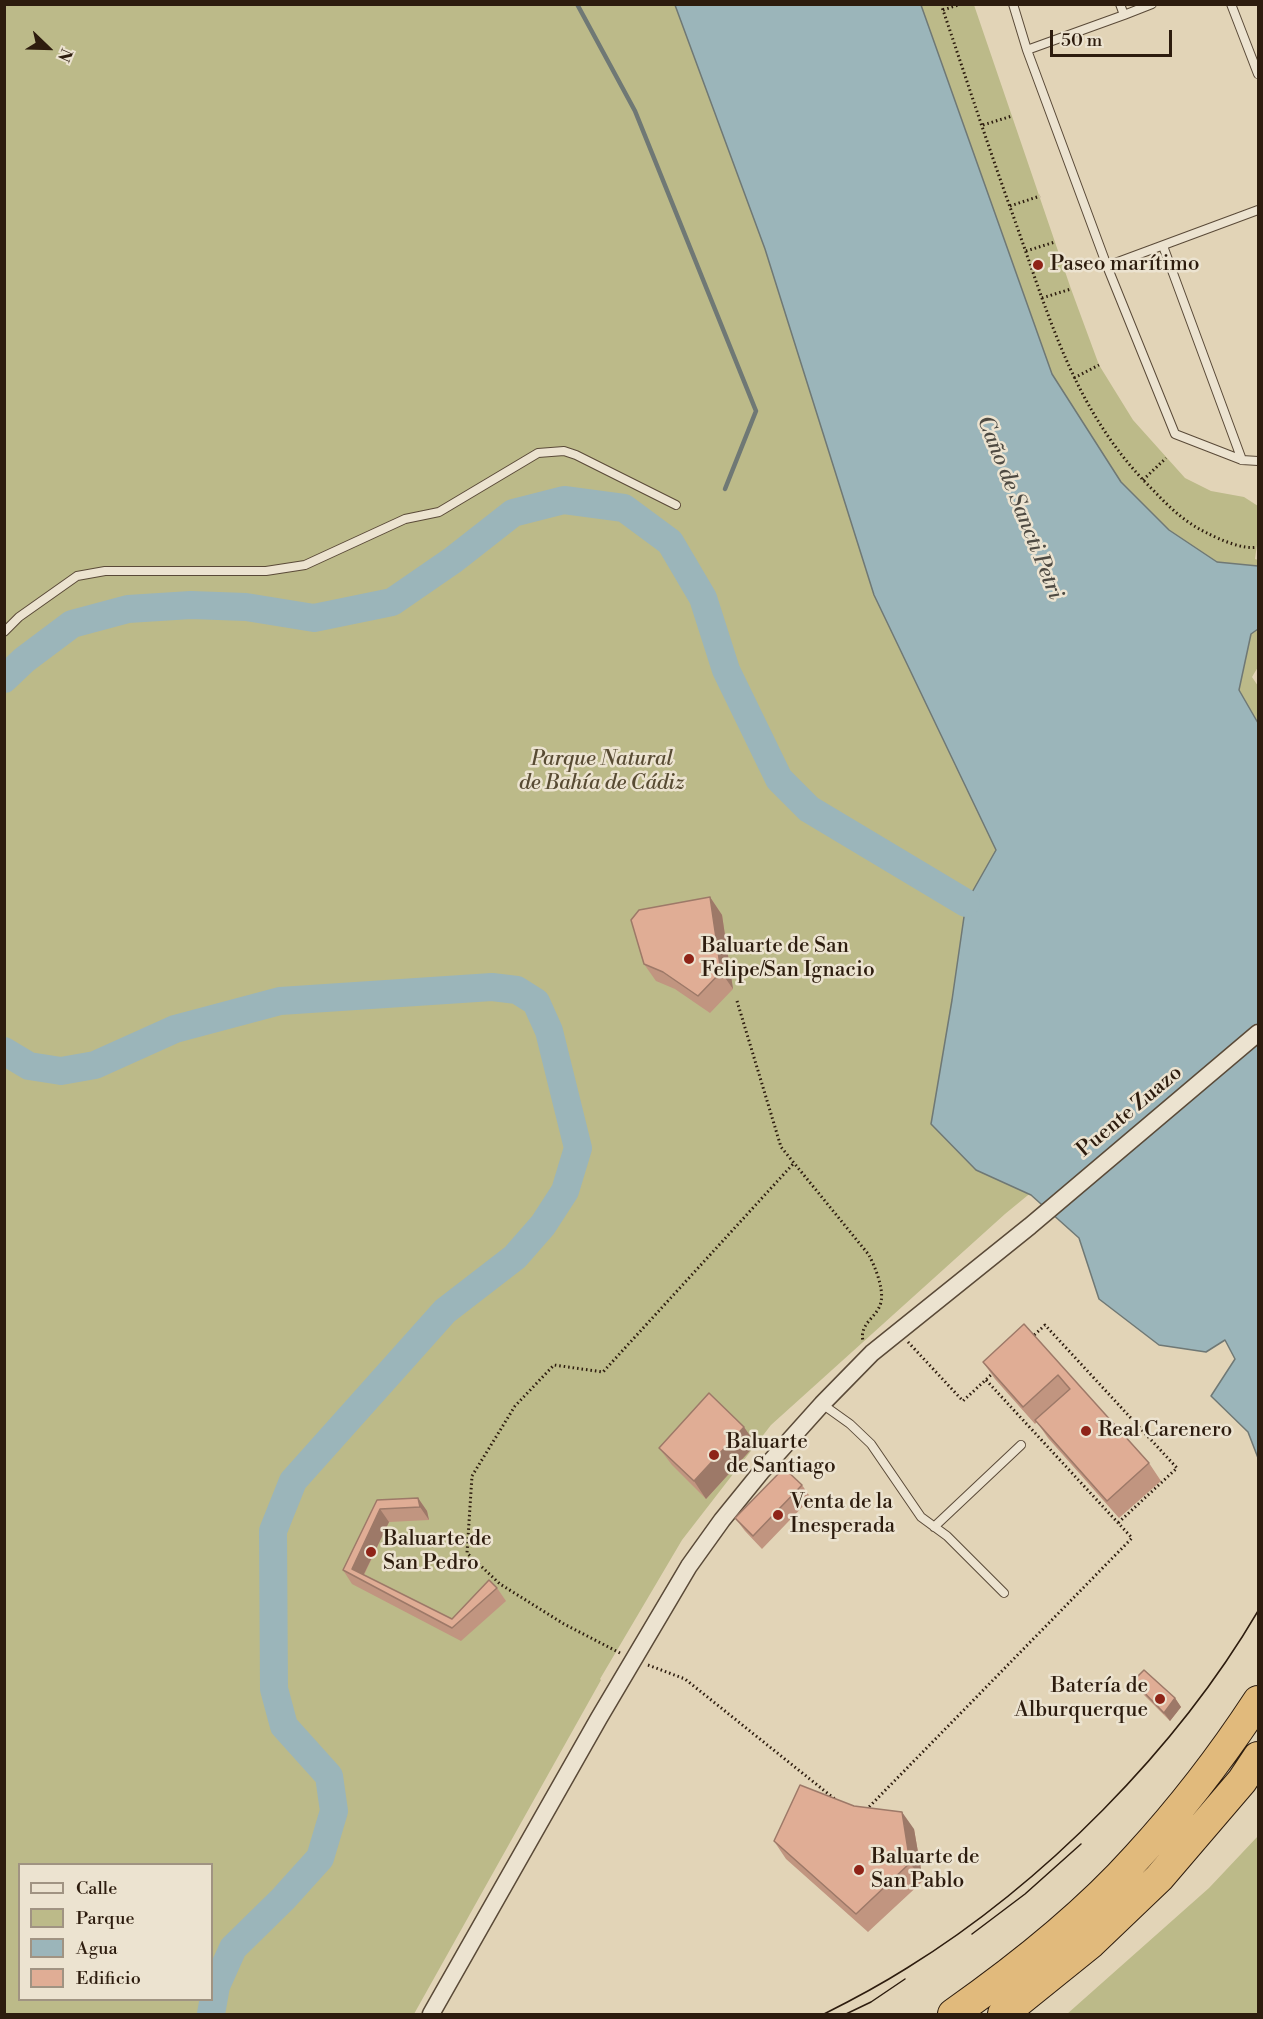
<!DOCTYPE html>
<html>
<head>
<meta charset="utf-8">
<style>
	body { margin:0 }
	#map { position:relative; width:1263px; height:2019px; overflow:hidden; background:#e2d4b7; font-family:"Libre Bodoni",serif }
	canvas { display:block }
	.frame { position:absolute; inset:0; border:6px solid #2d1c0e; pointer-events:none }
	.legend { position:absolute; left:18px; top:1863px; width:195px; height:138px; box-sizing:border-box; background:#ece3d0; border:2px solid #a09382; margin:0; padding:8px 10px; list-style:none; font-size:18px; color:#2d1c0e }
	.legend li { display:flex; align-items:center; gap:12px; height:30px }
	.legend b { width:30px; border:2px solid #a09382 }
	.north { position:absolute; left:18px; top:18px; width:60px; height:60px; -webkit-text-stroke:4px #ece3d0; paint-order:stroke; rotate:113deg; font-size:16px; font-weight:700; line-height:24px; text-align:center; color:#2d1c0e }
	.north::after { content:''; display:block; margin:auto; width:21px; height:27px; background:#2d1c0e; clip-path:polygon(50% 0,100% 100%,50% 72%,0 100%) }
	.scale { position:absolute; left:1050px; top:30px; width:122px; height:27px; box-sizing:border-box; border:3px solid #2d1c0e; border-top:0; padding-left:8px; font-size:18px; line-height:21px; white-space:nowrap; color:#2d1c0e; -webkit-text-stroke:4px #ece3d0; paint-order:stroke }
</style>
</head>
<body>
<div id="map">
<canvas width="1263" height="2019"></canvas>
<div class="frame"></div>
<ul class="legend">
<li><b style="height:8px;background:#ece3d0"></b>Calle</li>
<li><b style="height:16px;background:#bcba89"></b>Parque</li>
<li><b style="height:16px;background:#9bb5ba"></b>Agua</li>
<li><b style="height:16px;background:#e0ad95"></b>Edificio</li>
</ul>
<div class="north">N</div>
<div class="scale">50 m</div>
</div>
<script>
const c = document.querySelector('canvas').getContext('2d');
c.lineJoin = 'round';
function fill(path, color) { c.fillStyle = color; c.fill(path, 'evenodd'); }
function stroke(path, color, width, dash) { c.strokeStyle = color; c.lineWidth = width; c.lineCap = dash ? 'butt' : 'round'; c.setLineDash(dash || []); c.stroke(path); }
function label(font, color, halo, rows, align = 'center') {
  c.font = font + ' "Libre Bodoni",serif'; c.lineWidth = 5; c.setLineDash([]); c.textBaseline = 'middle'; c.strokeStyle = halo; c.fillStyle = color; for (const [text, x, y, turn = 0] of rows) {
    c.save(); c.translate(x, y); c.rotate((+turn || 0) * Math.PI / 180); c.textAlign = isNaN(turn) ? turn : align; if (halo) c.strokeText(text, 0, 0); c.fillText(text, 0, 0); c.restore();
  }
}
fill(new Path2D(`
	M5 5H974L1071 289 1099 365 1133 420 1185 478 1211 491 1244 497 1258 506V537L1255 559 1258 560V667L1252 677 1258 686V1006L1005 1214 771 1425 682 1540 600 1679 601 1680 414 2014H5ZM20 1864H212V2000H20Z
	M1258 1836V2014H1067L1209 1888Z`), '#bcba89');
const water = new Path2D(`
	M675 5H921L1052 374 1121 482 1169 530 1217 562 1258 566V629L1251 634 1239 690 1258 723V1458L1248 1432 1211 1396 1235 1359 1225 1340 1206 1352 1159 1345 1099 1299 1079 1238 1031 1195 976 1170 931 1124 952 1000 966 903 996 850 874 595 765 249Z`);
fill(water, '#9bb5ba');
stroke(water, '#6f7875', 1.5);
stroke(new Path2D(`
	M577 4 635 111 756 411 725 489`), '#6f7875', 4.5);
stroke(new Path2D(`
	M4 679 24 660 72 624 128 609 191 605 246 607 314 618 392 602 453 560 513 513 564 500 624 508 670 542 703 598 726 670 779 779 809 809 966 903
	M4 1051 29 1066 61 1071 95 1065 175 1029 280 1001 492 987 517 990 536 1002 549 1031 578 1148 565 1191 543 1225 515 1257 445 1311 293 1481 273 1531 274 1689 284 1726 329 1776 334 1811 320 1858 283 1899 233 1948 216 1986 211 2014`), '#9bb5ba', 28);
const service = new Path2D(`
	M1013 4 1027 50 1124 15 1120 4
	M1231 4 1258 74
	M1124 15 1152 4
	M1027 50 1107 266 1175 434 1242 460 1258 461
	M1163 246 1242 460
	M1107 266 1258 210
	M4 632 19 617 77 576 105 571H266L305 565 405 519 439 512 538 453 564 451 576 455 676 505
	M822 1404 850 1424 871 1444 921 1517 947 1536 1004 1593
	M934 1527 1021 1445`);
const minor = new Path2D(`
	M431 2014 599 1718 689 1566 722 1520 761 1472 822 1404 872 1353 1030 1226 1258 1033`);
const motorway = new Path2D(`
	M953 2014C1017 1969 1085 1915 1137 1857 1182 1808 1222 1756 1258 1701
	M1003 2014 1091 1943 1159 1878 1242 1781 1258 1757`);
stroke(service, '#5a4a38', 10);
stroke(minor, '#5a4a38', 19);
stroke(motorway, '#2d1c0e', 32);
stroke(new Path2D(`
	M941 4C964 72 986 140 1010 207 1048 311 1072 411 1154 491 1170 508 1186 523 1207 533 1221 540 1243 550 1258 547
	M943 10 961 4
	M983 125 1012 116
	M1010 206 1040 196
	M1026 251 1055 242
	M1042 298 1071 289
	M1074 378 1099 365
	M1143 480 1166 458
	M737 1001 781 1147 869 1255C875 1267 884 1288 881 1302 878 1317 859 1323 863 1341
	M1031 1338 1045 1325 1177 1468 1118 1523
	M908 1342 963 1401 993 1373
	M620 1653 564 1624 500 1584 467 1553 472 1476 515 1406 554 1365 603 1372 794 1163
	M648 1665 685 1679 836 1800
	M866 1810 1132 1538 986 1380`), '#2d1c0e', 3, [1.5, 3]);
stroke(service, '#ece3d0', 8);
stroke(minor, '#ece3d0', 16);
stroke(motorway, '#e1ba7c', 30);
stroke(new Path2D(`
	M972 1934 1025 1894 1081 1844
	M824 2014C852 2000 880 1985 907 1968 1043 1884 1177 1749 1258 1611
	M846 2014 871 2002 905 1979`), '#2d1c0e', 1.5);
fill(new Path2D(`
	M710 897 722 915 733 989 710 1013 675 989 656 981 644 964Z
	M1024 1324 1149 1463 1161 1481 1119 1518 1048 1438 1037 1422 1035 1424 995 1379 983 1362Z
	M756 1444 706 1499 672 1465 659 1448Z
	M802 1485 811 1498 762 1549 745 1531 735 1518Z
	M418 1498 427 1511 429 1520 389 1522 364 1575 452 1619 497 1588 506 1601 461 1641 352 1584 343 1570 377 1500Z
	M1133 1681 1175 1698 1181 1707 1170 1721 1139 1690Z
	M914 1829 923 1881 868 1932 786 1859 774 1841Z`), '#c19580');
fill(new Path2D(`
	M710 897 722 915 733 989 721 972Z
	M744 1427 756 1444 706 1499 694 1481Z
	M418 1498 427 1511 429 1520 420 1507Z
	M380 1509 389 1522 361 1580 352 1569Z
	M1175 1698 1181 1707 1170 1721 1164 1713Z
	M902 1812 914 1829 923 1881 910 1863Z`), '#9d7968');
const building = new Path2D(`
	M710 897 721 972 698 996 663 972 644 964 631 920 639 910Z
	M1024 1324 1149 1463 1107 1501 1035 1420 1070 1389 1058 1375 1023 1407 983 1362Z
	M709 1393 744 1427 694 1481 659 1448Z
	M784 1468 802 1485 753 1536 735 1518Z
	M418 1498 420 1507 380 1509 352 1569 452 1619 489 1580 497 1588 452 1628 343 1570 377 1500Z
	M1144 1670 1175 1698 1164 1713 1133 1681Z
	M800 1785 854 1806 902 1812 910 1863 856 1914 774 1841Z`);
fill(building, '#e0ad95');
stroke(building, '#9d7968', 1.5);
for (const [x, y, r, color] of [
	[1038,265,6,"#8f2418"],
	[689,959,6,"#8f2418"],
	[1086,1431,6,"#8f2418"],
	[714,1455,6,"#8f2418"],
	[778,1515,6,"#8f2418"],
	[371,1552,6,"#8f2418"],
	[1160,1699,6,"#8f2418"],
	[859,1870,6,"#8f2418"]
]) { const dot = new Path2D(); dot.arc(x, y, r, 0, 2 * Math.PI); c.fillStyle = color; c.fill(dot); stroke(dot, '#ece3d0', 2); }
label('21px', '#2d1c0e', '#ece3d0', [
	["Paseo marítimo",1050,265],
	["Baluarte de San",701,947],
	["Felipe/San Ignacio",701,971],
	["Real Carenero",1098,1431],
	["Baluarte",726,1443],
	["de Santiago",726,1467],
	["Venta de la",790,1503],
	["Inesperada",790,1527],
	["Baluarte de",383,1540],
	["San Pedro",383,1564],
	["Batería de",1148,1687,"right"],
	["Alburquerque",1148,1711,"right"],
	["Baluarte de",871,1858],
	["San Pablo",871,1882]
], 'left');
label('italic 21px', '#584b33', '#ece3d0', [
	["Parque Natural",602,760],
	["de Bahía de Cádiz",602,784]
]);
label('21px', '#2d1c0e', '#ece3d0', [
	["Puente Zuazo",1130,1112,-40]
]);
label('italic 22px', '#4e4a42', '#ece3d0', [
	["Caño de Sancti Petri",1019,508,68]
]);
</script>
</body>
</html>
